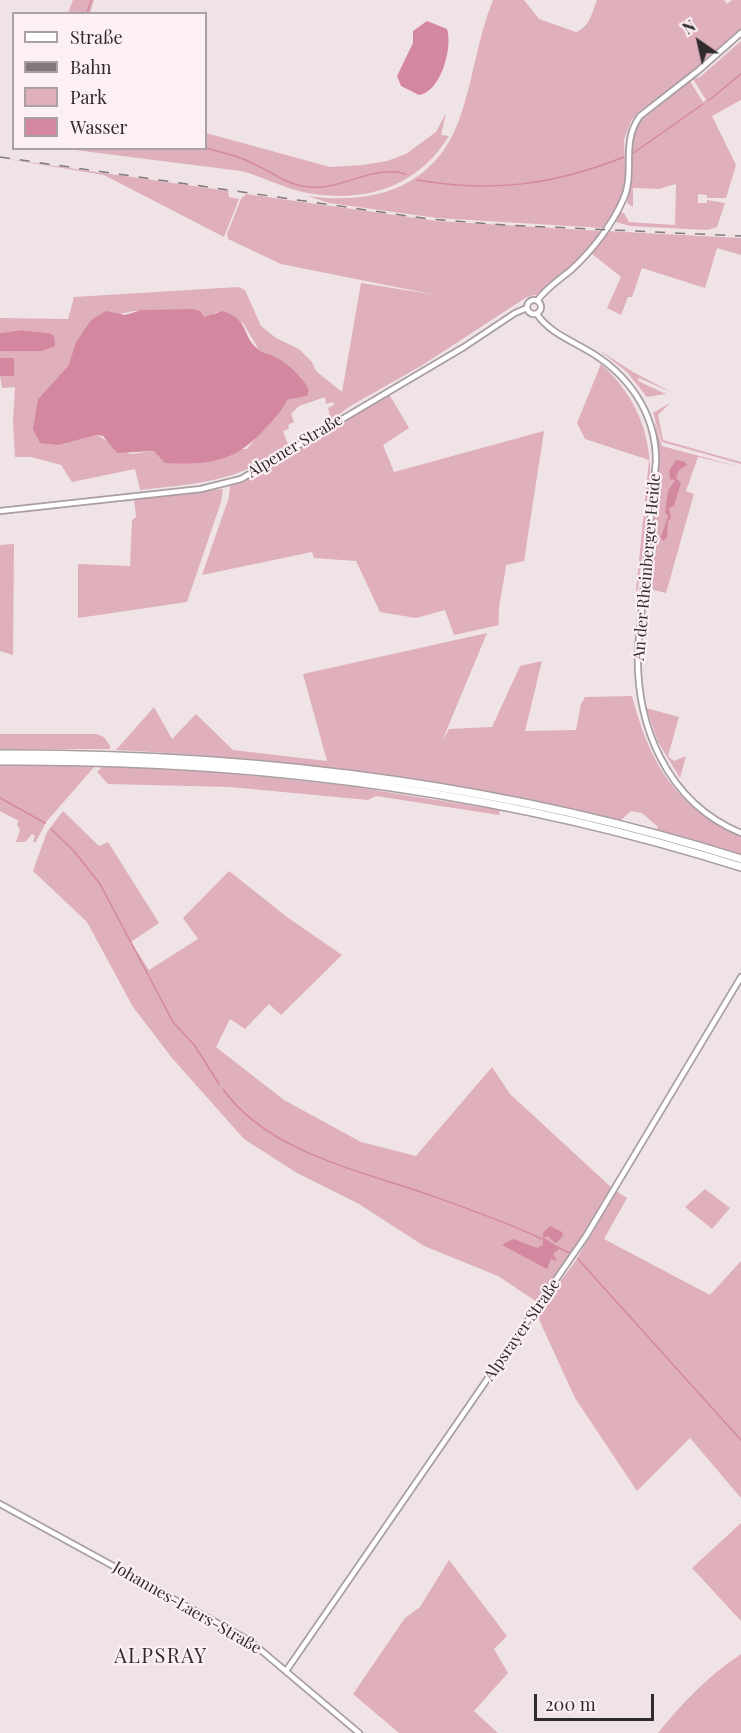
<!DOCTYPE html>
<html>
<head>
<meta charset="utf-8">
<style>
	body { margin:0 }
	#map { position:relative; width:741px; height:1733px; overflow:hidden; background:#efe3e6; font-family:"Playfair Display",serif }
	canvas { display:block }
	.legend { position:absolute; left:12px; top:12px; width:195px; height:138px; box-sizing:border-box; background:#fdf0f4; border:2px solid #aba1a4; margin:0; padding:8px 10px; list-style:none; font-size:18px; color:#2f2a2c }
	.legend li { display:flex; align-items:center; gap:12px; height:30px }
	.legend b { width:30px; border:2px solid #aba1a4 }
	.north { position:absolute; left:669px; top:12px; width:60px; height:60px; -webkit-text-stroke:4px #fdf0f4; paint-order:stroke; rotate:326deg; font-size:16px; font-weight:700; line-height:24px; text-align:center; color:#2f2a2c }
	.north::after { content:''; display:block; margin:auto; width:21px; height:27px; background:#2f2a2c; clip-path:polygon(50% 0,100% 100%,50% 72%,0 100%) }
	.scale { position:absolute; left:534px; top:1694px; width:120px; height:27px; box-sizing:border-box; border:3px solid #2f2a2c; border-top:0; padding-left:8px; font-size:18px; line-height:21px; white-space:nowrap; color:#2f2a2c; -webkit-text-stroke:4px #fdf0f4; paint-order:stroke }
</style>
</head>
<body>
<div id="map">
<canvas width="741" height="1733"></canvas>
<ul class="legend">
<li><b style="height:8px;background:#fff"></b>Straße</li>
<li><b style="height:8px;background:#80787b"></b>Bahn</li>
<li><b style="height:16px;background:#dfafbc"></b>Park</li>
<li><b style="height:16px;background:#d4889f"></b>Wasser</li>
</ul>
<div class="north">N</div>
<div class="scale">200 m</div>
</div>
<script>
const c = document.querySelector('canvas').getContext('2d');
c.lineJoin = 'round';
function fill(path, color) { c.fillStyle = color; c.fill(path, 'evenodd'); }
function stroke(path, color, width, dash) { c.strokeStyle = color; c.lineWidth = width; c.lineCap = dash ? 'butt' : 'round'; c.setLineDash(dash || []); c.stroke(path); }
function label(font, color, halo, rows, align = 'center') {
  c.font = font + ' "Playfair Display",serif'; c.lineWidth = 4.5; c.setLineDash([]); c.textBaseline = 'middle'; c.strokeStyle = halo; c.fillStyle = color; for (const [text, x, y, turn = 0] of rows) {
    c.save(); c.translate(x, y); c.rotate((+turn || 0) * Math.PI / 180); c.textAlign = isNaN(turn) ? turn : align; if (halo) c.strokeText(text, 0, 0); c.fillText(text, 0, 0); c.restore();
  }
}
fill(new Path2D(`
	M73 0H94L90 13H68Z
	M493 0H524L539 19 576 32C590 27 592 12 597 0H724L727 4 732 0H741V31L688 75 638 112 631 121 624 140 626 188 621 201 603 228 437 218 329 203 308 196C372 205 432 189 458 123 473 83 477 39 493 0Z
	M741 41V100L712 116 736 165 726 198H707V195L698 194V203H707V200L725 203 717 227 707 230 630 226 613 221 619 212 624 213 629 222 675 225 676 184 659 189 633 188V207L627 203 631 178V140L637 124 690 81 703 102 706 100 693 79 700 77Z
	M446 113 441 135 449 136C416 190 358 205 299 191 279 186 261 176 241 171L67 149 206 148V133L330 167 363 165 387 161 406 154 436 132Z
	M0 158 228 191 229 197 239 199 224 237 104 175Z
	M246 194 437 221 601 231 585 254 565 273 539 294 527 297 421 366 352 405 331 420 328 408 334 405 333 402 326 404 325 397 299 406 291 414 294 422 288 425 289 429 283 431 289 447C234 482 203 483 140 490L135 469 72 482 61 465 31 457H15L13 422 15 387 2 388 0 376H14V358H0V351H42L49 333 21 330 0 333V318L68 319 74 297 238 287 245 290 261 326 276 338 299 349 312 362 316 371 342 392 361 283 436 295 281 264 228 239 227 234 241 199ZM134 311 209 318 216 312 243 323 259 350 288 365 301 377 307 396 287 400 247 449 155 451 130 454 97 435 59 445 38 399 68 366 76 342 91 320Z
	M606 231 741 238V255L717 248 705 288 642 268 632 297H628L621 315 607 308 621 277 591 253Z
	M599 350 633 372 673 393 639 378 638 381 666 394 647 397 627 372Z
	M601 364C673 430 648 504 638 589L636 591 649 460 585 439 577 423Z
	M389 394 409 428 383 445 394 472 544 431 524 561 506 565C504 586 497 604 499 625L454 635 445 610 416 618 380 612 356 561 314 558 312 552 202 575 229 497 230 486 242 483Z
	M670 403 658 415 663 440 741 462V464L662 442 653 413Z
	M655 421 662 446 741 467 698 457 686 491 694 494 666 593 654 590 649 582 659 463Z
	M223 489 221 502 187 602 78 618V564L130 566 132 520 136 517 134 499Z
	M14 544 13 655 0 651V545Z
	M487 633 442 741 449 729 492 727 520 666 542 661 525 731 576 730 581 704 585 697 632 696C650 764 675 806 741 837V854L657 830 658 827 642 813 631 811 620 821C454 780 287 758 116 750L154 707 172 739 196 714 233 750 327 761 303 674Z
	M646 708 679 717 668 756 674 761 686 756 680 778 658 742Z
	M0 734H96L104 737 111 747 109 749H0Z
	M0 765 95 766 47 821 35 843 33 841 35 836 32 834 25 842H16L20 830 17 824 19 821 0 811Z
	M103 766 206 771 342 785 500 810 499 815 376 796 368 800 230 787 108 784 97 772Z
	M63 811 99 846 108 842 159 923 131 942 149 970 198 939 183 918 229 871 287 917 342 955 281 1015 269 1004 245 1029 230 1019 216 1047 284 1100 361 1142 416 1156 492 1067 510 1094 613 1189 540 1304 498 1276 424 1246 359 1204 297 1173 244 1139 172 1058 133 1007 87 922 33 871 47 832Z
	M705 1189 730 1208 712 1229 685 1207Z
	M616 1191 627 1198 604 1239 710 1295 741 1261V1498L690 1438 637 1491 575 1398 536 1313 575 1262Z
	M741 1523V1621L692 1568Z
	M449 1560 507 1636 494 1649 508 1673 474 1711 498 1733H399L353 1694 405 1618 420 1607Z
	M741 1654V1733H658C683 1702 708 1676 741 1654Z`), '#dfafbc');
fill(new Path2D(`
	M427 21 447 29C453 47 441 92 419 95L401 86 397 76 413 43V31Z
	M193 309 200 311 204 317 223 311C251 321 241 336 258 349 262 353 270 354 275 357 289 364 302 376 309 390L307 396 287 400C281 413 271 422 261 433 233 463 205 465 165 463L154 451 117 453 103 436 97 435 59 445 40 443 33 429 38 399 68 366 76 342 84 330 91 320 106 311 125 315 142 310Z
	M21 330 49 333 54 336 55 346 42 351H0V333Z
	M0 358H14V376H0Z
	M676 460 685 462 687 465 679 470 676 478 681 483 674 506 669 508 671 518 668 521 667 537 663 541 661 537 668 516 665 512 668 491 675 480 670 479 669 471Z
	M550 1226 562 1232 563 1236 556 1243 547 1236 544 1238 560 1248 553 1254 557 1261 551 1259 547 1269 502 1245 513 1239 537 1248 543 1245V1233Z`), '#d4889f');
stroke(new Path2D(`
	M87 14 91 0
	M708 101 741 74
	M206 148C220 152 236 155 250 162 271 171 287 186 310 187 343 190 374 164 406 174
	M632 154 703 104
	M417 180C493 193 553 185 624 157
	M0 798 45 823
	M51 829 73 850 100 884 173 1022 195 1046 219 1084
	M223 1089C265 1149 352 1169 418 1191 460 1206 502 1220 542 1239
	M557 1247 570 1253
	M578 1259 741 1440`), '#d4889f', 1.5);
const minor = new Path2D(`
	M527 307a7 7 0 1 1 14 0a7 7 0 1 1-14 0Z
	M537 301C546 288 559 280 571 270 591 252 612 225 623 200 636 172 620 143 640 116L699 70 741 33
	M537 314C548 331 568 339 585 349 627 372 656 412 656 461L638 648C635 724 666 802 741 833
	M0 511 201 489 241 479 464 347 515 313 527 308
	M0 1504 250 1641 359 1733
	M286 1671 586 1236 741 977`);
const highway = new Path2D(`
	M0 754C251 753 502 783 741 859
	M0 761C250 759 502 791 741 867`);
stroke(minor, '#a99ea1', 8);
stroke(highway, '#a99ea1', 10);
stroke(minor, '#fff', 4.5);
stroke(highway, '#fff', 7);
stroke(new Path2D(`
	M0 157 429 219 505 225 741 236`), '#80787b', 1.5, [10, 10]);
label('16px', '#2f2a2c', '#fdf0f4', [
	["Alpener Straße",295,446,-31],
	["An der Rheinberger Heide",647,567,-85],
	["Alpsrayer Straße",522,1330,-55],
	["Johannes-Laers-Straße",187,1608,30]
]);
c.letterSpacing = '1.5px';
label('20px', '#2f2a2c', '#fdf0f4', [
	["ALPSRAY",161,1657]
]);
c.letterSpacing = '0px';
</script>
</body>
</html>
